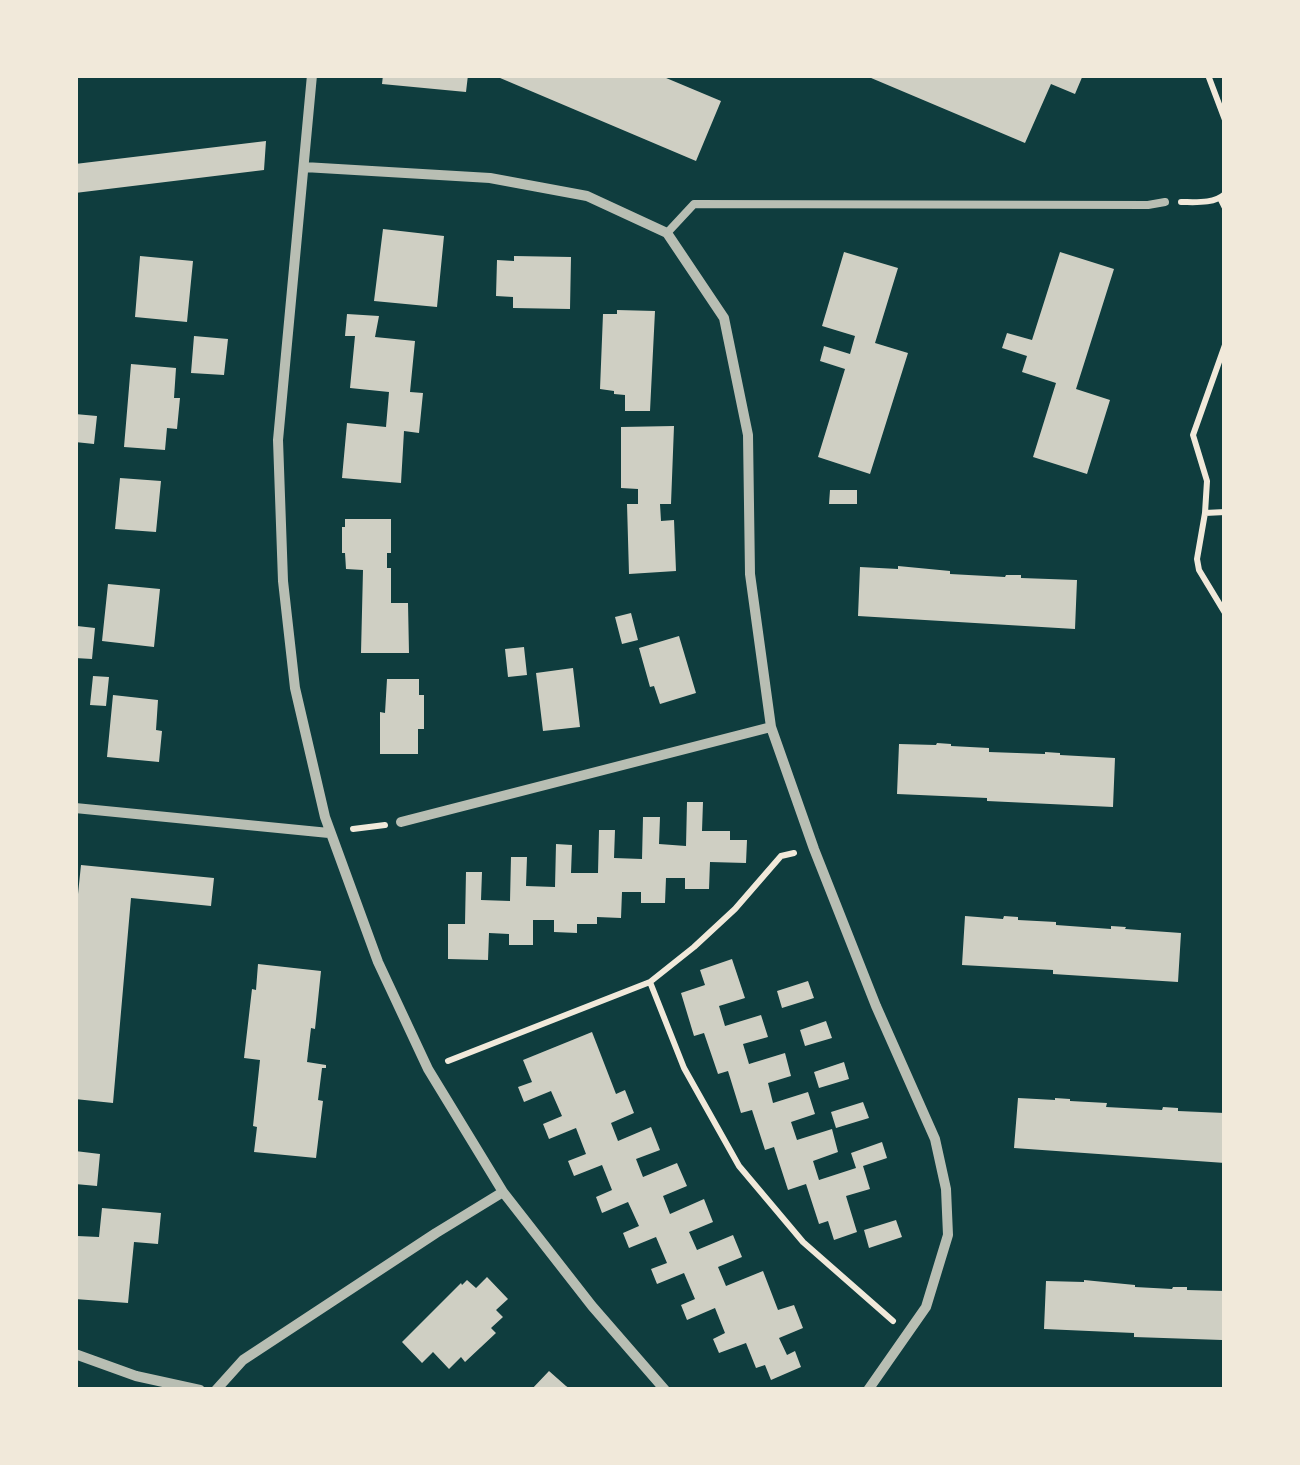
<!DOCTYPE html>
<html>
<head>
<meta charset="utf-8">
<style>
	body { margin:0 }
	#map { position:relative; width:1300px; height:1465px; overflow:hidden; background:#0f3d3e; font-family:"Space Grotesk",sans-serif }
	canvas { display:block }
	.frame { position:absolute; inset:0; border:78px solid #f1e9da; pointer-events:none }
</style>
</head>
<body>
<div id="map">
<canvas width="1300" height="1465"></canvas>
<div class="frame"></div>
</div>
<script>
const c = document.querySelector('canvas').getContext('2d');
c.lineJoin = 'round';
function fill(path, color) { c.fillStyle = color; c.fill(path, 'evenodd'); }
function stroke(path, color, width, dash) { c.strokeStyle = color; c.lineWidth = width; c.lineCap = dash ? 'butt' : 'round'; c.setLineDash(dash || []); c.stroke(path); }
fill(new Path2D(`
	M383 75H468L466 92 382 84Z
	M493 75H659L721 101 696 161Z
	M864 75H1083L1075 94 1051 84 1025 143Z
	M266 141 264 170 75 193V164Z
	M383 229 444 236 437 307 374 301Z
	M844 252 898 268 875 343 908 353 870 474 818 457 845 369 820 361 824 346 850 354 855 336 822 326Z
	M1060 252 1114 269 1076 389 1110 400 1087 474 1033 457 1056 383 1022 372 1027 356 1002 348 1007 333 1032 340Z
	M140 256 193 261 187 322 135 317Z
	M514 256 571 257 570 309 513 308V297L496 296 497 260 514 261Z
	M617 310 655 311 650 411H625V395L614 394V391L600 389 603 314H617Z
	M347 314 379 316 375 337 415 341 410 392 423 393 419 433 404 431 401 483 342 478 347 423 386 427 389 392 350 388 355 336H345Z
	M194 336 228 339 224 375 191 373Z
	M131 364 176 368 174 398H180L177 429 167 428 165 450 124 447Z
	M75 414 97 416 94 444 75 442Z
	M674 426 671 504H660L661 521 674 520 676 571 629 574 627 504H638V489L621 488V427Z
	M120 478 161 481 156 532 115 529Z
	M830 490H857V504H829Z
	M345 519H391V553H387V568H391V603H408L409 653H361L363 570 346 569 345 553H342V527H345Z
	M898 566 950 571V574L1005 577 1006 575H1021V578L1077 580 1075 629 858 616 860 567 898 569Z
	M108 584 160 589 154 647 102 641Z
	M631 613 638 640 622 644 615 617Z
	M77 626 95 628 92 659 75 658Z
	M679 636 696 693 660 704 654 686 650 687 639 648Z
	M524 647 527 675 508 677 505 649Z
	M573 668 580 727 543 731 536 673Z
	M93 676 109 677 106 706 90 705Z
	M387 679H419V695H424V729H418V754H380V712L385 713Z
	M113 695 158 700 156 730 162 731 159 762 107 757Z
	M937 743 951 744V746L989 748V752L1045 754V752L1060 753V755L1115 758 1113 807 987 801V798L897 794 899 744 936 745Z
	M687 802H703L702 831H730V840H747L746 863 710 862 709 889H685V878H666L665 903H641V892H622L621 918 597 917V924H577V933L554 932V920H533V945H509V934L489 933 488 960 448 959V924H465L466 872H482L481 900 510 901 511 857H527L526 886 555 887 556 844 572 845 571 873H598L599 830H615L614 858 642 859 643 817H660L659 844 686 846Z
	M81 865 214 878 211 906 131 898 113 1103 75 1099V923Z
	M965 916 1003 919 1004 916 1018 917V920L1056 922V925L1111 929V926L1126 927 1125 929 1181 933 1178 982 1053 974V970L962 965Z
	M732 959 745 998 719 1006 725 1026 761 1015 768 1037 743 1044 749 1064 785 1053 791 1076 768 1083 773 1103 808 1092 815 1114 791 1122 797 1140 832 1129 838 1152 813 1161 819 1180 856 1168 851 1153 882 1142 887 1158 863 1166 870 1189 846 1196 857 1232 834 1240 828 1221 819 1224 806 1184 788 1190 774 1147 765 1150 752 1110 741 1113 728 1071 718 1074 704 1033 694 1036 681 993 705 985 700 970Z
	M258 964 321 971 315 1029 311 1028 307 1062 326 1065V1068H322L318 1100 323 1101 316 1158 254 1152 257 1127 253 1126 260 1060 244 1058 252 989 256 990Z
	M808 981 814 998 782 1008 777 991Z
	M826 1021 832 1038 805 1046 800 1030Z
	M592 1032 616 1094 625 1090 634 1113 611 1123 618 1141 651 1127 660 1150 636 1159 643 1177 677 1163 687 1186 663 1196 670 1214 704 1199 713 1222 689 1232 697 1250 733 1235 742 1257 718 1267 726 1286 763 1271 778 1310 794 1305 803 1328 779 1338 787 1355 795 1351 801 1367 771 1380 765 1365 756 1368 746 1343 719 1353 713 1339 725 1333 715 1308 687 1320 681 1305 695 1299 684 1273 657 1284 651 1269 667 1263 656 1237 629 1248 623 1233 639 1226 628 1202 602 1213 596 1197 612 1190 602 1165 574 1176 568 1161 586 1154 576 1128 549 1139 543 1124 562 1116 551 1091 524 1102 518 1087 532 1082 523 1060Z
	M844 1062 849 1079 819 1088 814 1072Z
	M1018 1098 1055 1100V1098L1070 1099V1101L1107 1103 1106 1107 1162 1110 1163 1107 1178 1108V1111L1225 1113V1163L1014 1148Z
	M863 1102 869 1118 836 1128 831 1112Z
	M75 1151 100 1154 97 1186 75 1184Z
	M102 1208 161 1213 158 1244 134 1242 128 1303 75 1299 77 1236 99 1237Z
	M896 1220 902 1237 869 1248 864 1230Z
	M487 1277 508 1299 496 1310 503 1317 491 1328 496 1333 465 1362 461 1357 449 1369 433 1352 422 1363 402 1342 461 1283 462 1285 467 1280 476 1288Z
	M1084 1280 1135 1285V1287L1172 1289 1173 1287H1187V1290L1225 1291 1222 1340 1134 1337V1333L1044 1329 1046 1281 1084 1282Z
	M549 1371 566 1386 572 1390H531Z`), '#cfcfc3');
stroke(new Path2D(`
	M1208 75 1225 120
	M1220 198 1225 208
	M1181 202C1195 202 1214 204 1225 194
	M1225 345 1193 435 1207 481 1205 513 1197 559 1199 570 1225 613
	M1205 513 1225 512
	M353 829 385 825
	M650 982 684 1068 739 1166 803 1242 893 1321
	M448 1061 650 982 694 947 735 909 781 856 794 853`), '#f1e9da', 6);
stroke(new Path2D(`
	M667 233 694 204 1148 205 1165 202`), '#b8beb3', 8);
stroke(new Path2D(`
	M312 75 278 440 283 581 295 688 325 817 378 962 428 1069 503 1192 592 1306 665 1390
	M304 167 490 178 587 196 667 233 724 318 748 435 750 574 771 727 814 849 876 1006 935 1139 946 1189 948 1235 926 1307 868 1390
	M75 808 329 833
	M401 822 771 727
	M75 1354 136 1376 200 1390
	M216 1390 243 1360 436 1233 503 1192`), '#b8beb3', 10);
</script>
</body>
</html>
